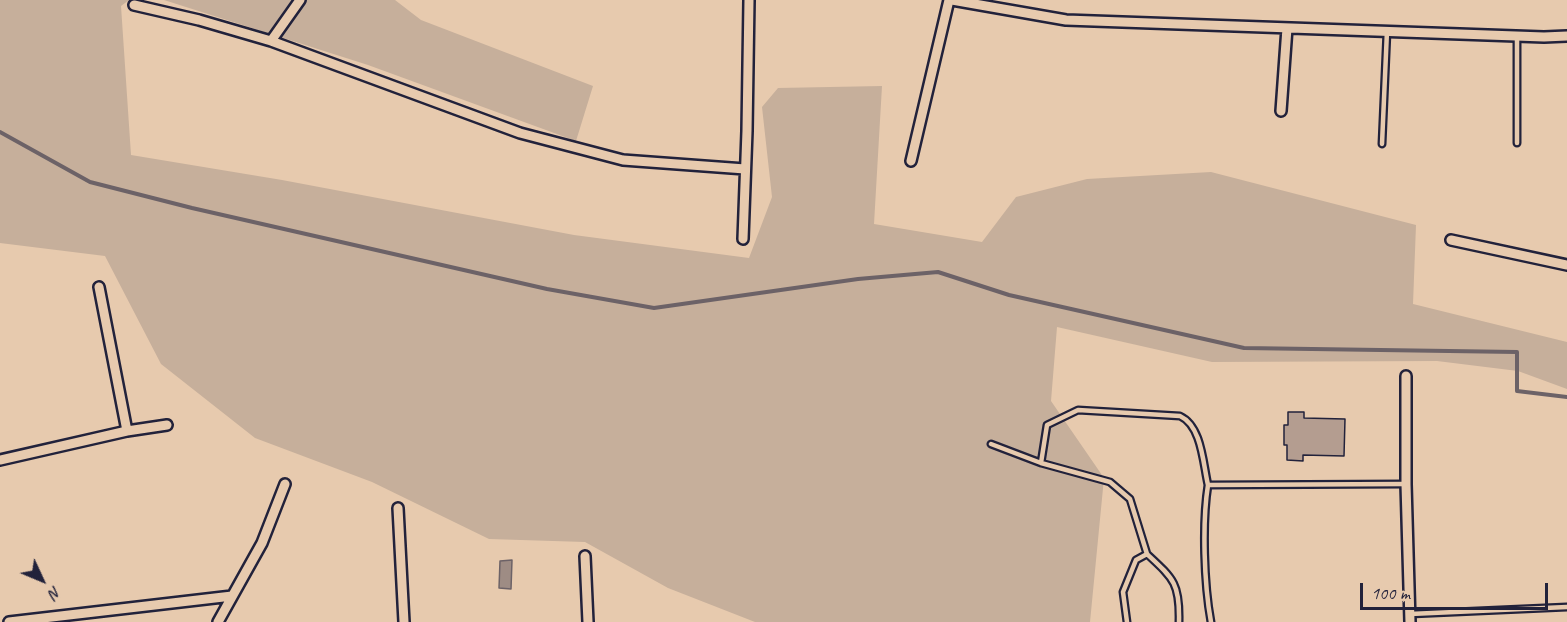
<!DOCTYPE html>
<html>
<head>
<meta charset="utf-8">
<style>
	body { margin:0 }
	#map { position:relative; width:1567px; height:622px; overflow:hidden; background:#e7caae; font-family:Caveat,sans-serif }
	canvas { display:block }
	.north { position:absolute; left:12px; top:550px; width:60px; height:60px; -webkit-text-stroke:4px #e7caae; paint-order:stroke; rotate:134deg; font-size:16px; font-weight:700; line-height:24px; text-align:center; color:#22223b }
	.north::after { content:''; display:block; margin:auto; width:21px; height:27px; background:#22223b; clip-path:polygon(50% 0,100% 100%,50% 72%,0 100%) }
	.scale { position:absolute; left:1360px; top:583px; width:188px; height:27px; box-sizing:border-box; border:3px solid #22223b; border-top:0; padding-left:8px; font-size:18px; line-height:21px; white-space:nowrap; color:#22223b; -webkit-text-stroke:4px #e7caae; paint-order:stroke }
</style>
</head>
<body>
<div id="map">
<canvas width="1567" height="622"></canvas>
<div class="north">N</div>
<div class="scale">100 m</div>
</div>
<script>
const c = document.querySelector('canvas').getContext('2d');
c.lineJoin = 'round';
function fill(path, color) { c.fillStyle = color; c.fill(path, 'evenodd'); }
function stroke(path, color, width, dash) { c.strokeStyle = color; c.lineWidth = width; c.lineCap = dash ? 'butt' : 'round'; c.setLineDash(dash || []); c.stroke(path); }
fill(new Path2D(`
	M0 0H129L121 6 131 155 282 180 574 235 749 258 772 197 762 107 778 88 882 86 874 224 982 242 1016 197 1087 179 1211 172 1416 225 1413 304 1567 342V389L1518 371 1437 361 1212 362 1057 327 1051 401 1104 478 1090 622H755L668 588 585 542 489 539 372 482 255 438 161 364 105 256 0 243Z
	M164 0H395L421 20 593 86 576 141 368 65Z`), '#c6af9b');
const water = new Path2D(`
	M512 560 511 589 499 588 500 561Z`);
fill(water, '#9e8c84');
stroke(water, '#6c6267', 1.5);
stroke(new Path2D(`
	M0 132 90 182 192 208 547 289 654 308 858 279 938 272 1009 295 1244 348 1517 352V391L1567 397`), '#6c6267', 4);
const building = new Path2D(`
	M1288 412H1304V418L1345 419 1344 456 1303 455V461L1287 460V445H1284V425H1288Z`);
fill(building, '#b49d90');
stroke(building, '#22223b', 1.5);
const service = new Path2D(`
	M1517 36V143
	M1382 144 1387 31
	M991 444 1041 463
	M1147 554C1174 579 1180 584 1179 622
	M1410 614 1567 607
	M1127 622 1123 592 1136 560 1147 554 1130 499 1110 482 1041 463 1047 425 1078 410 1180 416C1202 426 1203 464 1208 485
	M1211 622C1204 584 1202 523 1208 485L1406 484`);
const minor = new Path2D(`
	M952 0 1066 20 1544 37 1567 36
	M134 5 199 20 271 41 520 133 623 160 745 169
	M271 41 300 0
	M1281 111 1287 28
	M911 161 949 0
	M743 239 747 131 749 0
	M1451 240 1567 265
	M99 287 127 431
	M1406 376V484L1410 622
	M0 460 127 431 167 425
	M398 508 404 622
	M585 556 588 622
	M9 622 232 596
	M218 622 262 543 285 484`);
stroke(service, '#22223b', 9);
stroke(minor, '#22223b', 14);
stroke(service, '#e7caae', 4.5);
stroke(minor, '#e7caae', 9);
</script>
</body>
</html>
